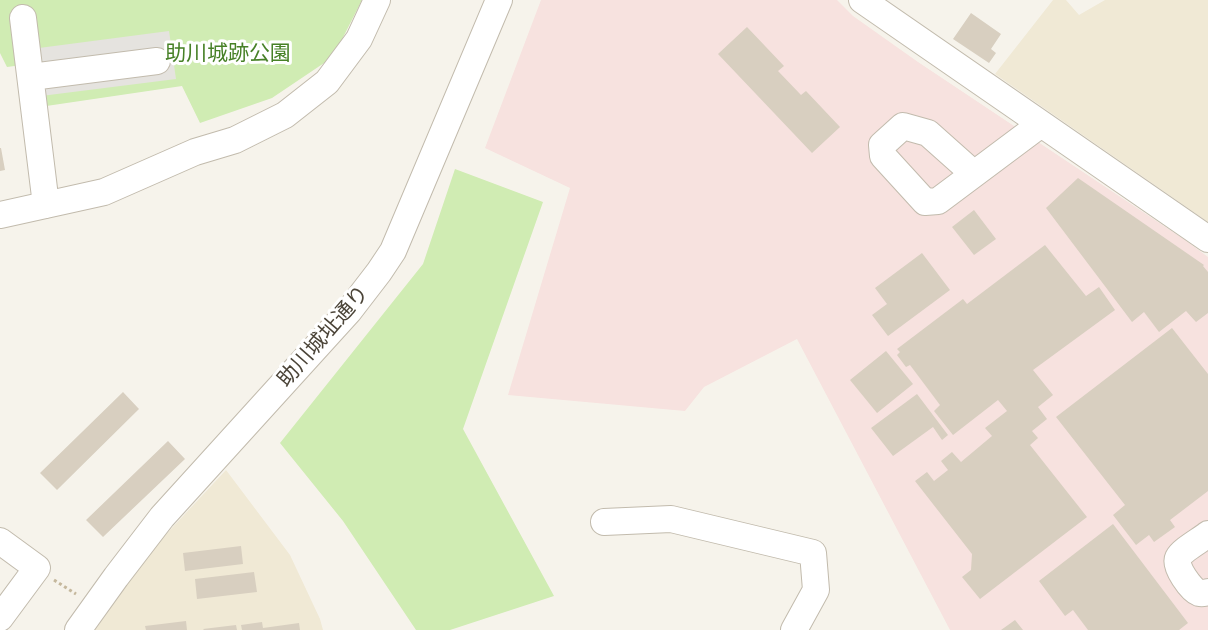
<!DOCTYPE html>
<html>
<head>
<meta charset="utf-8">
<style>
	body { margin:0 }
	canvas { display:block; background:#f6f3eb }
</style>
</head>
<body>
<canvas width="1208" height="630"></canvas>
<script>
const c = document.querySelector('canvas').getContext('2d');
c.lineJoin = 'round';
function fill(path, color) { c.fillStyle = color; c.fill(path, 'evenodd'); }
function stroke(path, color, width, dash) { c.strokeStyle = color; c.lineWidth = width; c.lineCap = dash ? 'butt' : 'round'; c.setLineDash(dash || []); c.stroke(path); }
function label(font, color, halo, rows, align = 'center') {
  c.font = font + ' "DejaVu Sans","Noto Sans JP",sans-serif'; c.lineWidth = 6; c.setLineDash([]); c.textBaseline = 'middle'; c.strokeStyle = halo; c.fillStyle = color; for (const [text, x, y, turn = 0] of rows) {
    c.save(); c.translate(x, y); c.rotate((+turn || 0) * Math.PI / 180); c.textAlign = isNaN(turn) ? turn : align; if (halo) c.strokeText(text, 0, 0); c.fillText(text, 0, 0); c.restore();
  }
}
fill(new Path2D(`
	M1053 0H1066L1079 15 1105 0H1208V222L995 74Z
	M226 470 290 555 320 619 323 630H90L142 560Z`), '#f0e9d5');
fill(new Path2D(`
	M541 0H837L853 16 918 62 1185 240 1208 257V630H950L797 339 704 387 685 411 508 395 570 188 485 148Z`), '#f7e2df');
fill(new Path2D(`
	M0 0H362L333 57 272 98 200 123 182 86 26 109 22 65 7 67 0 53Z
	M455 169 543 202 463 429 554 596 450 630H416L343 521 280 443 423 264Z`), '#d0ecb3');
fill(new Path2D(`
	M169 31 176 79 41 96 39 48Z`), '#e5e3df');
fill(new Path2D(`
	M971 13 1001 34 991 49 996 53 989 63 953 39Z
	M747 27 784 66 778 71 801 95 806 91 840 127 812 153 718 54Z
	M0 148H1L5 170 0 171Z
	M1078 178 1204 265 1203 266 1208 272V313L1196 322 1186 311 1159 332 1144 312 1132 322 1046 208Z
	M974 210 996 239 974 255 952 227Z
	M1045 245 1086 296 1099 287 1115 310 1033 370 1053 395 1038 407 1047 419 1032 431 1038 438 1030 445 1087 517 980 599 962 577 971 570 972 554 915 481 927 472 934 481 948 470 941 461 952 452 961 462 992 436 985 428 1007 411 998 400 953 435 934 411 940 405 910 365 906 367 897 355 900 352 897 349 963 299 967 304Z
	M922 253 950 290 888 336 872 315 887 304 875 288Z
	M1172 328 1208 374V491L1170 520 1175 527 1154 542 1149 535 1136 545 1113 515 1125 505 1056 417Z
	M886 351 913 384 877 413 850 380Z
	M123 392 139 409 57 490 40 473Z
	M917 394 948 435 942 440 933 427 893 456 871 428Z
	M168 441 185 459 103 537 86 520Z
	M1113 524 1188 623 1179 630H1088L1073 610 1065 616 1039 581Z
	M241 546 243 564 185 571 183 553Z
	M254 572 257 592 197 599 195 579Z
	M1015 620 1023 630H1001Z
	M186 621 187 630H146L145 626Z
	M262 622 263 628 299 623 300 630H242L241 625Z
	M236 625 237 630H204L203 629Z`), '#d8cfc0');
const minor = new Path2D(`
	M862 0 1208 239
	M23 18 46 205
	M31 77 157 61
	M974 174 928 133 903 126 882 145 883 156 925 202 938 201 1041 124
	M0 215 104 192 195 152 235 140 285 115 327 82 359 39 377 0
	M604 522 671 519 813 553 816 590 794 630
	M1208 534C1201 540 1182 550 1178 558 1174 566 1191 590 1199 593 1203 594 1204 593 1208 592
	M0 541 37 568 0 618
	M78 630 116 577 162 517 349 311 379 272 393 251 499 0`);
stroke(minor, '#c2bbad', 28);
stroke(new Path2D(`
	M54 580 76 594`), '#c5b89d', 3, [3, 3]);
stroke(minor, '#fff', 26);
label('21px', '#478127', '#fff', [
	["助川城跡公園",228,55]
]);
label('21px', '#4b4438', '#fff', [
	["助川城址通り",324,337,-49]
]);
</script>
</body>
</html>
